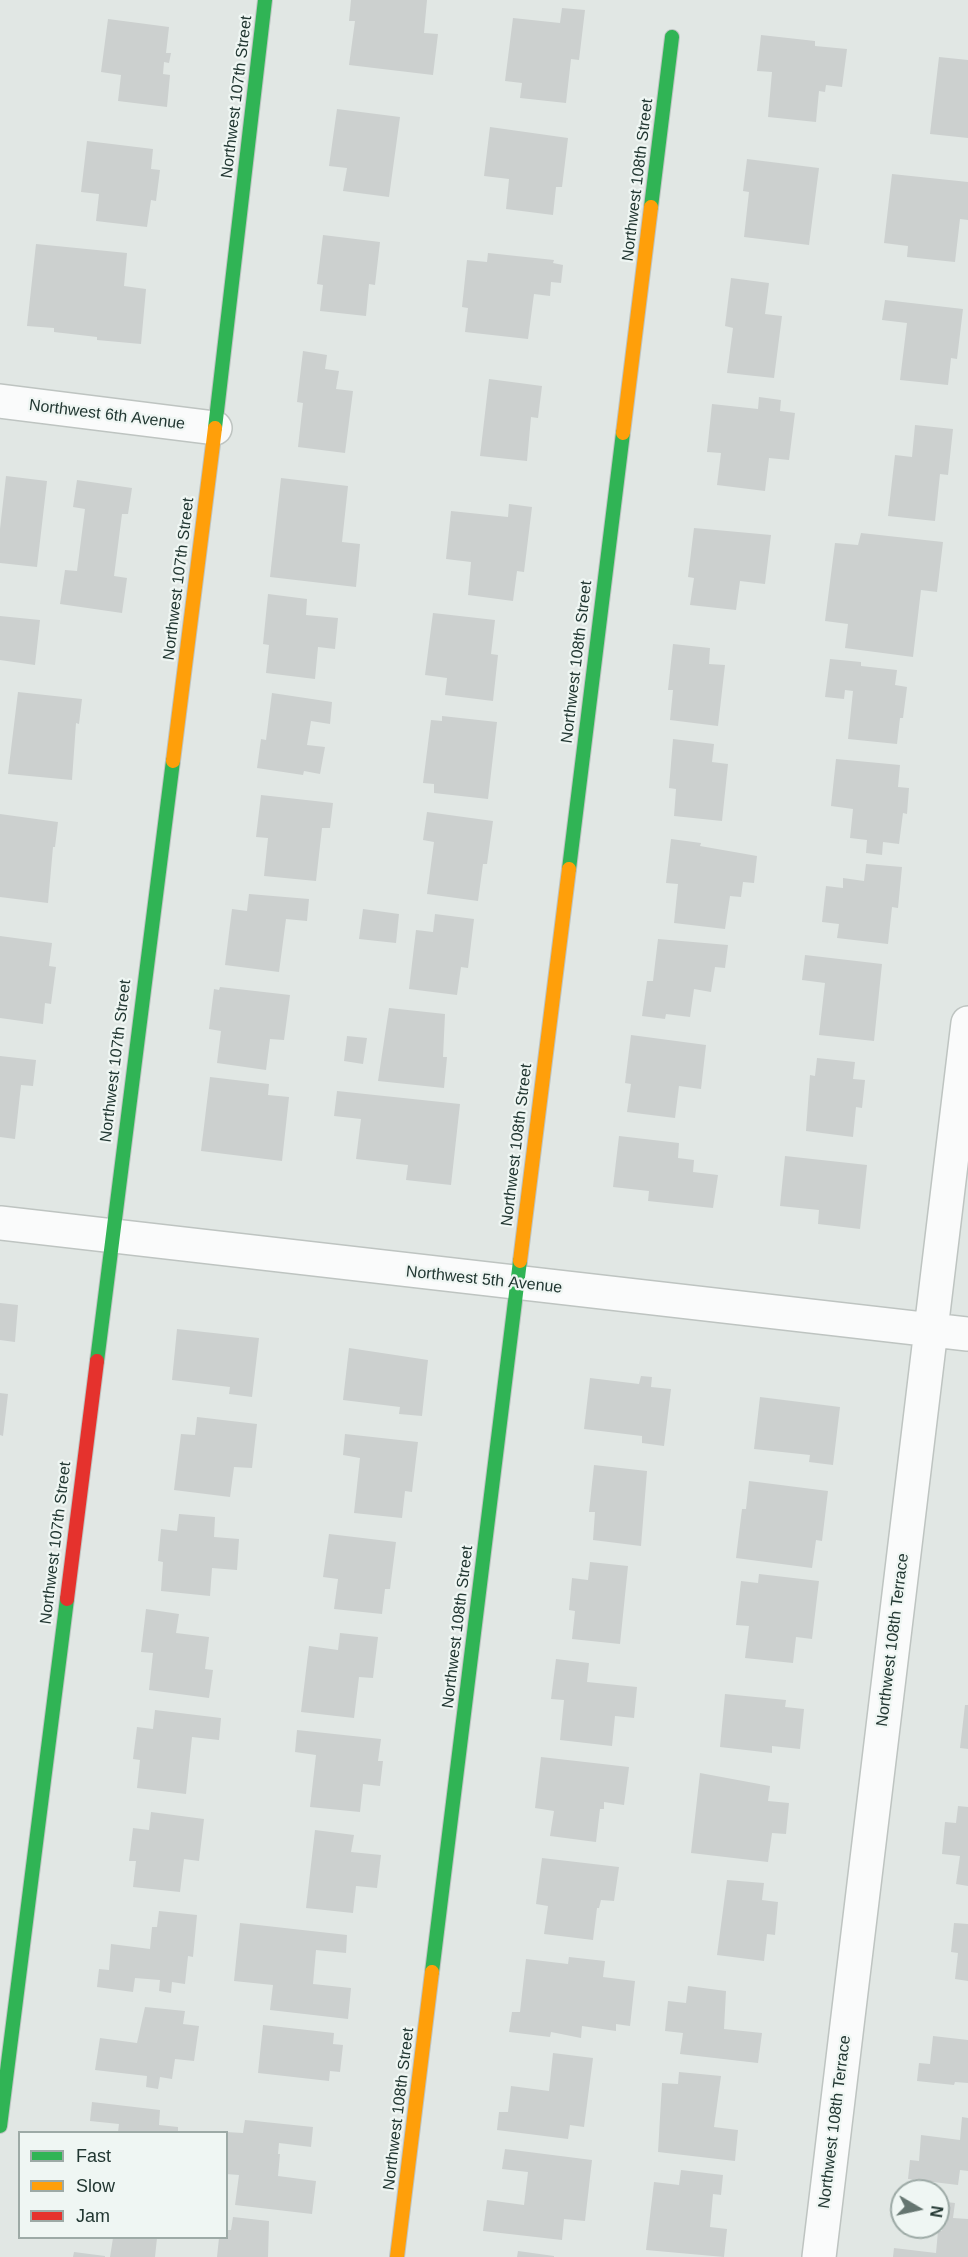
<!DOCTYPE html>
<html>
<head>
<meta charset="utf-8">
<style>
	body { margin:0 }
	#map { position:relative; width:968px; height:2257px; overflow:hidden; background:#e1e7e4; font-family:Arial,sans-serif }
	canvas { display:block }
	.legend { position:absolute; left:18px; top:2131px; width:210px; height:108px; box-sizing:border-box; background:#eff6f3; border:2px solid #9daaa6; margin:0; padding:8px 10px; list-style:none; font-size:18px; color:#223732 }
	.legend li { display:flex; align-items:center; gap:12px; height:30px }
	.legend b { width:30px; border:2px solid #9daaa6 }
	.north { position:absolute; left:890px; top:2179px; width:60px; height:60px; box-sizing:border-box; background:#eff6f3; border:2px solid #9daaa6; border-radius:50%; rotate:99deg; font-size:16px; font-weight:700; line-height:24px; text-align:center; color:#223732 }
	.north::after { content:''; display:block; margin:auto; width:21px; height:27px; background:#657570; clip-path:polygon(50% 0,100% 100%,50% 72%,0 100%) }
</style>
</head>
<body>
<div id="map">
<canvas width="968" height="2257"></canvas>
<ul class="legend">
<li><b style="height:8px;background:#30b455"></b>Fast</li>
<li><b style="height:8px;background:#ff9f0a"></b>Slow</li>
<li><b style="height:8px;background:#e5322d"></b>Jam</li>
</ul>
<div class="north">N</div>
</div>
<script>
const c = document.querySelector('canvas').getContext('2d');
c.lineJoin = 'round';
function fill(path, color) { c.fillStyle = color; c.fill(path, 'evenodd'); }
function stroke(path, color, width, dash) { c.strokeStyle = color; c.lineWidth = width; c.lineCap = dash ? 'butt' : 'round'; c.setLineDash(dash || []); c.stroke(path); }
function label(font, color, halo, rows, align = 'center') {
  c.font = font + ' Arial,sans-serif'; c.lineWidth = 4.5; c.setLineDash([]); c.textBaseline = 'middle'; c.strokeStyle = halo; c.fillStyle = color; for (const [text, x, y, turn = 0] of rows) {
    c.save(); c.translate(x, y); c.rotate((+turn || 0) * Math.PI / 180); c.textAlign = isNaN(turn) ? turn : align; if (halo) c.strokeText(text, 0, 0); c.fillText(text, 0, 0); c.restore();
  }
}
fill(new Path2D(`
	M351 0H427L424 33 438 34 433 75 349 65 355 21H349Z
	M562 8 585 10 579 60 571 59 566 103 520 98 522 83 505 81 513 18 560 23Z
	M108 19 169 27 166 53H171L169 63 164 62 163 74 170 75 167 107 118 101 121 75 101 72Z
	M761 35 815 41V46L847 49 842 87 826 85 825 92 819 91 816 122 768 117 772 72 757 71Z
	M939 57 968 60V138L930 134Z
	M337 109 400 117 389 197 343 191 347 168 329 166Z
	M490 127 568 138 562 187H556L553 215 506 209 509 179 484 176Z
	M87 141 153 149 151 169 160 170 156 201 151 200 147 227 96 221 99 194 81 192Z
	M747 159 819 168 809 245 744 237 749 192 743 191Z
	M892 174 968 182V220L960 219 955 262 907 257 908 246 884 243Z
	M323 235 380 242 375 285 369 284 366 316 320 311 323 285 317 284Z
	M36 244 127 253 124 286 146 289 141 344 97 340V337L54 332V328L27 326Z
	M488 253 554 260 553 263 563 265 561 283 551 282 550 296 534 294 528 339 465 332 468 308 462 307 467 260 487 262Z
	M731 278 769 283 765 314 782 316 774 378 727 373 733 328 725 326Z
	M885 300 963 309 957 359 951 358 948 385 900 380 907 323 882 320Z
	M303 351 327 355 325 369 339 371 336 389 353 391 345 453 298 447 303 403 297 402Z
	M489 379 542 386 538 418 531 417 527 461 480 456Z
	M759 397 781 400 780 411 795 413 789 460 769 458 765 491 717 485 721 453 707 452 712 404 758 409Z
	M915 425 953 429 948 475 940 474 935 521 888 516 895 455 912 457Z
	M6 476 47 481 37 567 0 563V529Z
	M281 478 348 486 342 542 360 544 356 587 270 577Z
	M77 480 132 488 128 514H122L114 576 127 578 122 613 60 604 65 570 77 571 85 509 73 507Z
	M509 504 532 507 524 572 517 571 513 601 468 595 471 562 446 559 451 511 508 517Z
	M694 528 771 535 765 584 740 581 736 610 690 605 694 578 688 577Z
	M861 533 943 542 937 592 921 590 913 657 845 648 848 624 825 621 835 543 858 545Z
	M268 594 307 599 306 615 338 618 335 649 318 647 315 679 266 673 269 645 263 644Z
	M433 613 495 620 491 654 498 655 493 701 445 695 447 678 425 675Z
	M0 616 40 620 35 665 0 660Z
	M673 644 710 648 709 664 725 665 718 726 670 720 673 690H668Z
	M830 659 861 662V666L897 670 895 685 907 687 903 718H900L897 744 848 739 853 691 845 690 844 699 825 697Z
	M18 692 82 699 79 724 76 723 72 780 8 774Z
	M272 693 332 702 330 724 311 721 307 745 325 747 320 774 304 771 303 775 257 768 261 739 266 740Z
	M442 716 497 722 488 799 434 793V784L423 783 431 720 442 721Z
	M673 739 714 744 712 762 728 764 722 821 674 816 676 789 669 788Z
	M836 759 900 765 898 787 909 788 907 814 903 813 899 844 883 842 882 855 866 853 867 840 850 838 853 809 831 806Z
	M261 795 333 803 330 828H322L316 881 264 876 268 838 256 837Z
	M427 812 493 821 487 864H483L478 901 427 894 434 842 423 840Z
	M0 814 58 822 55 847H53L48 903 0 897Z
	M671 839 701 843 700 846 757 856 754 883 743 882 741 897 730 896 725 929 674 923 678 884 666 883Z
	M866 864 902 867 898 908 892 907 888 944 837 938 839 924 822 922 826 886 843 888V878L864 881Z
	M249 894 309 899 307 921 286 919 279 972 225 965 232 909 247 911Z
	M363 909 399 914 396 943 359 939Z
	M435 914 474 919 468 968 461 967 457 995 409 989 416 930 433 932Z
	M0 936 52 943 49 966 56 967 51 1004 45 1003 43 1024 0 1018Z
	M658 939 728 945 725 968 715 967 711 992 694 989 690 1017 666 1014 665 1019 642 1016 647 981H653Z
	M805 955 882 964 874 1041 819 1035 825 983 802 980Z
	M220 987 290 995 284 1040 270 1039 266 1070 217 1063 221 1031 209 1029 214 989 219 990Z
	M389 1008 445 1014 443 1057H447L444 1088 378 1081Z
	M631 1035 706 1045 701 1089 679 1086 675 1118 627 1112 631 1084 625 1083Z
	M347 1036 367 1038 363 1064 344 1061Z
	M0 1056 36 1060 33 1086 21 1085 15 1139 0 1137Z
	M817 1058 855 1062 853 1079 865 1080 862 1108 856 1107 853 1137 806 1131 810 1075 815 1076Z
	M210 1077 269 1084 268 1095 289 1097 282 1161 201 1151Z
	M337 1091 460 1104 451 1185 406 1180 408 1165 356 1159 361 1119 334 1116Z
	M619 1136 679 1143 678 1158 694 1160 693 1172 718 1175 713 1208 648 1201 649 1191 613 1187Z
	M785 1156 867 1165 860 1229 818 1224 819 1210 780 1206Z
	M0 1303 18 1305 15 1342 0 1340Z
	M177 1329 259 1338 252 1397 229 1394 230 1387 172 1380Z
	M349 1348 428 1360 422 1416 399 1414 400 1407 343 1400Z
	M641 1376 652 1377 651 1387 671 1389 664 1446 642 1443V1436L584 1429 590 1378 639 1384Z
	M0 1393 8 1394 3 1436 0 1435Z
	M760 1397 840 1407 833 1465 809 1462 810 1455 754 1449Z
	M197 1417 257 1424 252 1468 234 1467 230 1497 174 1490 181 1434 195 1435Z
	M345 1434 418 1442 412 1492 405 1491 402 1518 354 1513 360 1458 343 1455Z
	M594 1465 647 1471 641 1546 593 1540 595 1512H589Z
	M749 1481 828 1491 822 1541 816 1540 812 1568 736 1558 742 1509H746Z
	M179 1514 215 1517 214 1537 239 1539 237 1570 212 1568 210 1596 161 1591 163 1562 158 1561 161 1529 177 1531Z
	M329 1534 396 1542 390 1589H385L382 1614 334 1609 338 1579 323 1577Z
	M590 1562 628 1566 620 1644 572 1639 575 1611 569 1610 572 1578 588 1580Z
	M759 1574 819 1581 812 1639 796 1637 793 1663 745 1658 749 1626 736 1625 741 1581 758 1583Z
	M146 1609 179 1614 176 1633 209 1637 205 1669 213 1670 209 1698 149 1690 153 1653 141 1652Z
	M340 1633 378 1637 373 1678 359 1677 354 1718 301 1712 309 1646 338 1650Z
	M556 1659 589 1663 587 1682 637 1687 634 1718 615 1716 612 1746 560 1740 564 1700 551 1699Z
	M725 1694 786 1700 785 1707 804 1709 800 1749 772 1746V1753L720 1747Z
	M965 1705H968V1749L960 1748Z
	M155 1710 221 1718 219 1740 192 1737 186 1794 137 1788 140 1760 133 1759 137 1727 153 1729Z
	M297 1730 381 1739 378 1761H383L380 1786 363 1784 360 1812 310 1807 316 1755 295 1752Z
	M541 1757 629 1767 624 1805 604 1802V1809H600L596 1842 550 1836 554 1811 535 1808Z
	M700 1773 770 1786 768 1801 789 1803 786 1834 772 1833 768 1862 691 1853Z
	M958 1806 968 1807V1886L956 1884 960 1856 942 1854 945 1822 956 1823Z
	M151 1812 204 1819 199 1861 184 1859 180 1892 133 1887 136 1861H129L133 1828 149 1830Z
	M315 1830 354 1835 351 1852 381 1855 377 1888 356 1886 353 1913 306 1908Z
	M542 1858 619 1867 614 1901 601 1900 599 1908H597L593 1940 544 1934 548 1906 536 1904Z
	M727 1880 764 1883 762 1900 778 1902 775 1935 767 1934 764 1961 717 1955Z
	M159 1911 197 1915 193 1957 188 1956 185 1984 172 1982 171 1993 159 1991 160 1980 135 1978 133 1992 97 1987 99 1969 109 1970 111 1944 150 1949 152 1927H157Z
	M240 1923 347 1935 346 1953 316 1950 313 1984 351 1988 348 2019 270 2010 273 1985 234 1981Z
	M954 1923 968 1924V1981L955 1979 958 1953 951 1952Z
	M569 1957 605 1961 603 1977 635 1981 630 2026 616 2024V2031L582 2026 581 2038 551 2032 550 2037 509 2032 512 2012H520L526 1959 568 1964Z
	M688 1986 726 1991 724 2029 762 2033 758 2063 680 2054 683 2033 665 2031 668 2001 686 2003Z
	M145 2007 185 2011 183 2024 199 2026 194 2061 175 2059 172 2079 160 2077 158 2089 146 2087 147 2076 95 2070 100 2038 137 2043Z
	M263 2025 334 2033 333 2044 343 2045 340 2072 330 2071 329 2081 258 2073Z
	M933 2036 968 2040V2083L955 2082 954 2085 917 2081 919 2063 930 2064Z
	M553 2053 593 2058 584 2127 570 2125 568 2139 497 2130 499 2112H508L511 2086 549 2091Z
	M679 2072 721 2076 714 2127 738 2130 735 2161 658 2152 662 2083 678 2084Z
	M92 2102 160 2110 159 2125 178 2127V2132H118L119 2124 90 2121Z
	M962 2117 968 2118V2171L960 2170 958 2185 908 2179 910 2160 919 2161 921 2135 960 2140Z
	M245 2120 313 2127 311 2147 279 2143 278 2154H280L278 2176 316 2181 312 2214 235 2205 239 2175 226 2174V2132L243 2133Z
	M505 2149 592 2160 585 2221 564 2219 562 2240 483 2231 487 2200 524 2205 528 2172 502 2169Z
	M681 2170 723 2175 721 2195 713 2194 710 2227 727 2229 724 2257 646 2250 654 2182 679 2185Z
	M938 2201 955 2203 953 2218 968 2219V2257H893L894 2248 936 2253 938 2231H942L943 2219H938Z
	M233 2217 269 2221 268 2257H217L219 2238H226V2230H231Z
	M113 2238H157L155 2257H110Z
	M518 2251 554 2256V2257H517Z
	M74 2252 105 2256V2257H73Z`), '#ccd0cf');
const street = new Path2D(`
	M0 401 215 428
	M0 1223 968 1334
	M819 2257 968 1023`);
const fast = new Path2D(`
	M651 207 672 37
	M215 428 265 0
	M569 869 623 433
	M97 1361 173 761
	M432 1972 520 1261
	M0 2126 67 1599`);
const slow = new Path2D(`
	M623 433 651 207
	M173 761 215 428
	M520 1261 569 869
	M397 2257 432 1972`);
const jam = new Path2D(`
	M67 1599 97 1361`);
stroke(street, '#bec4c1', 36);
stroke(fast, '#bec4c2', 16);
stroke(slow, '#bec4c2', 16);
stroke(jam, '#bec4c2', 16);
stroke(street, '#fafbfb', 33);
stroke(fast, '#30b455', 14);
stroke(slow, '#ff9f0a', 14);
stroke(jam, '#e5322d', 14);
label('16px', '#223732', '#eff6f3', [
	["Northwest 107th Street",237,97,-83],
	["Northwest 108th Street",638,180,-83],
	["Northwest 6th Avenue",107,415,7],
	["Northwest 107th Street",179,579,-83],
	["Northwest 108th Street",577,662,-83],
	["Northwest 107th Street",116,1061,-83],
	["Northwest 108th Street",517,1145,-83],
	["Northwest 5th Avenue",484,1280,6],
	["Northwest 107th Street",56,1543,-83],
	["Northwest 108th Street",458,1627,-83],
	["Northwest 108th Terrace",893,1640,-83],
	["Northwest 108th Street",399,2109,-83],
	["Northwest 108th Terrace",835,2122,-83]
]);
</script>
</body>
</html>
